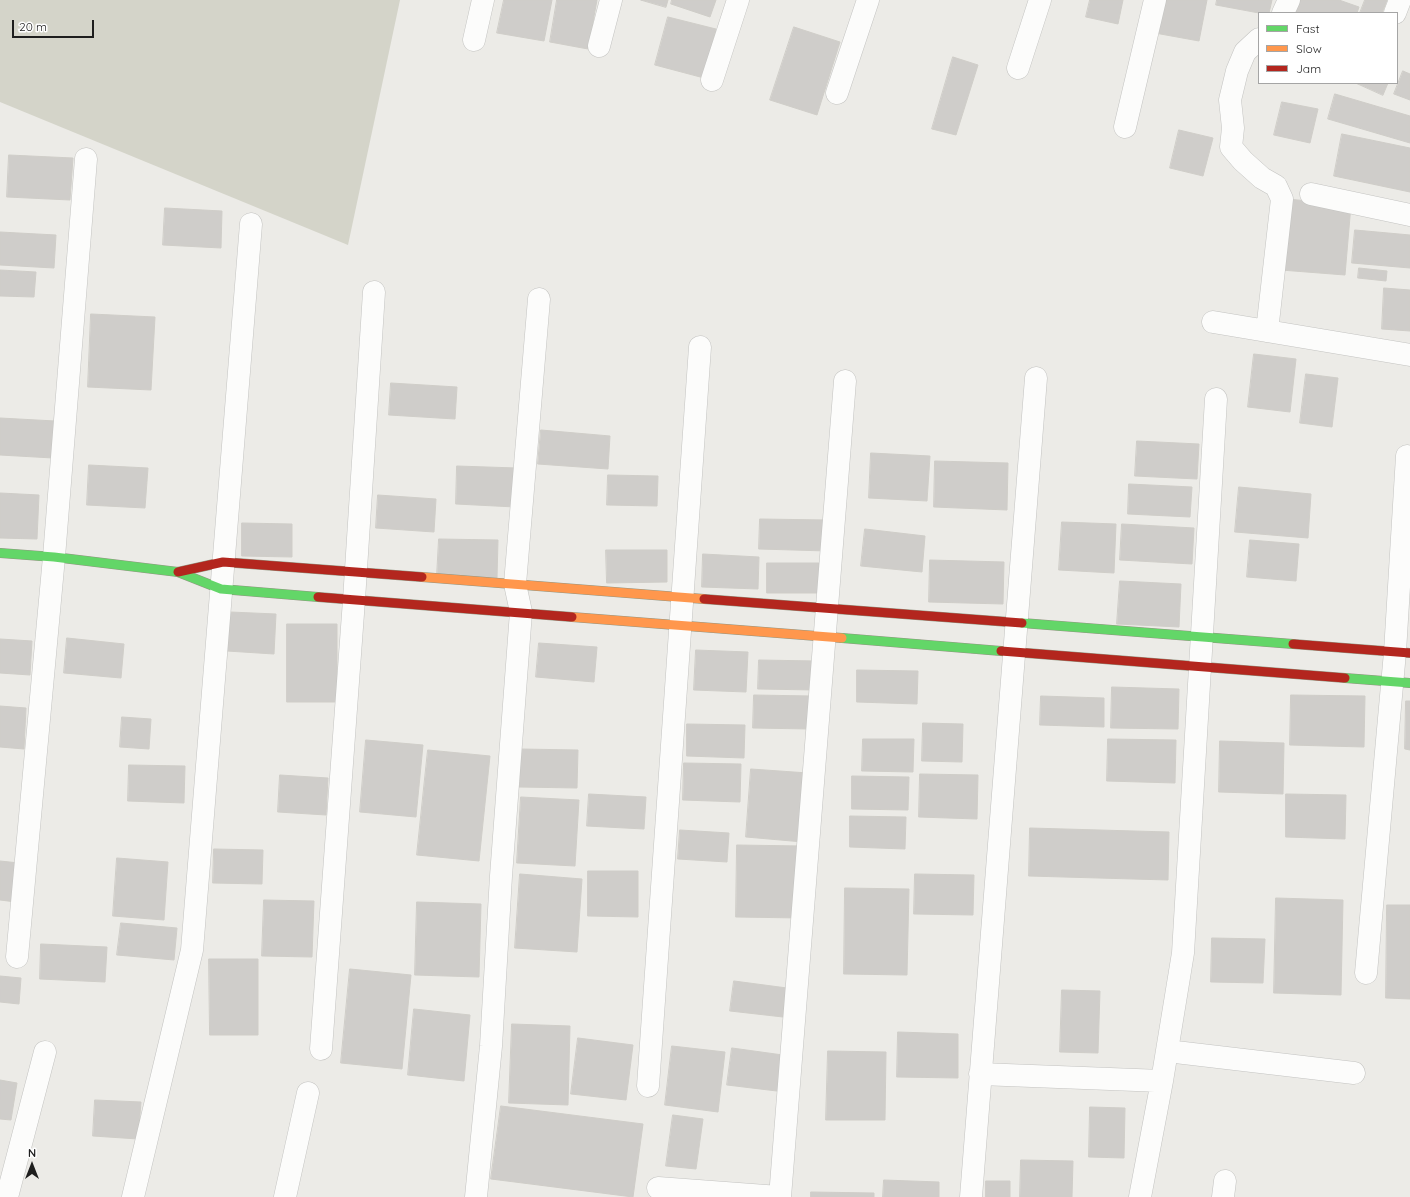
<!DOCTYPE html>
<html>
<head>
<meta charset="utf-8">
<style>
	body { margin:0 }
	#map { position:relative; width:1410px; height:1197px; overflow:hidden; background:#ecebe7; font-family:Quicksand,sans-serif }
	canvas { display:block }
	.legend { position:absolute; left:1258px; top:12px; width:140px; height:72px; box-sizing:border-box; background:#fff; border:1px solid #a5a5a5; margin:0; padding:5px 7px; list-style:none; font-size:12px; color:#1e1e1e }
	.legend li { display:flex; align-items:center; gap:8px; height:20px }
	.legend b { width:20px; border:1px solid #a5a5a5 }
	.north { position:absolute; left:12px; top:1145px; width:40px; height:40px; -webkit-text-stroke:3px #fff; paint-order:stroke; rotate:0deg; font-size:11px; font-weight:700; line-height:16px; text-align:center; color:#1e1e1e }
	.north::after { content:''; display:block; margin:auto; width:14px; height:18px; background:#1e1e1e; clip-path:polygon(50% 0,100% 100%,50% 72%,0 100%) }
	.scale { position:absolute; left:12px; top:20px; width:82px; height:18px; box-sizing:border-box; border:2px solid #1e1e1e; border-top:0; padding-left:5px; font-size:12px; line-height:14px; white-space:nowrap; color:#1e1e1e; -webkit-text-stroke:3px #fff; paint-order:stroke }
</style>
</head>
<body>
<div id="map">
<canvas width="1410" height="1197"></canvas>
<ul class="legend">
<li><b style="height:5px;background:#63d668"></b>Fast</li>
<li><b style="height:5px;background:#ff974d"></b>Slow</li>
<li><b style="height:5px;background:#b3261e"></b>Jam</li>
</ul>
<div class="north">N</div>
<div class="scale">20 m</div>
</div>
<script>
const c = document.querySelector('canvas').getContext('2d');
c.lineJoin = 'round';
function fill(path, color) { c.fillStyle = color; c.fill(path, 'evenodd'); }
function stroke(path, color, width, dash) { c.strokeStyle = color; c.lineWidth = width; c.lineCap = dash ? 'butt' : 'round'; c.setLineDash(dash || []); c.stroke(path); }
fill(new Path2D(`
	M0 0H400L348 245 0 102Z`), '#d4d4c9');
const building = new Path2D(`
	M504 0H552L544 41 497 33Z
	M557 0H597L588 49 550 42Z
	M641 0H668L666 7Z
	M672 0H716L710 17 671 4Z
	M1090 0H1123L1118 24 1086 17Z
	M1161 0H1207L1199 41 1155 33Z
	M1217 0H1272L1269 13H1259L1216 5Z
	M1299 0H1339L1359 7 1357 13H1295Z
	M1365 0H1387L1382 13H1360Z
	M668 17 716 29 704 78 655 65Z
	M794 27 840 42 817 115 770 100Z
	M953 57 978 65 956 135 932 129Z
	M1403 71 1410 74V100L1394 94Z
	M1356 83H1388L1383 95Z
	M1335 94 1410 116V143L1328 119Z
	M1282 102 1318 109 1310 143 1274 135Z
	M1179 130 1213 138 1203 176 1170 168Z
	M1342 134 1410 148V192L1334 176Z
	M9 155 73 158 70 200 7 197Z
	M1287 199 1351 205 1345 275 1281 270Z
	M165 208 222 211 221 248 163 245Z
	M1355 230 1410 235V268L1352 263Z
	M0 232 56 235 54 268 0 265Z
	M1359 268 1387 271 1386 281 1358 278Z
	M0 270 36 272 34 297 0 296Z
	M1384 288 1410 290V331L1382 329Z
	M91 314 155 317 151 390 88 387Z
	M1254 354 1296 359 1290 412 1248 407Z
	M1306 374 1338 378 1332 427 1300 423Z
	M391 383 457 387 455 419 389 415Z
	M0 418 55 421 53 458 0 455Z
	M541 430 610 436 608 469 538 464Z
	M1137 441 1199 444 1197 479 1135 476Z
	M871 453 930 456 927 501 869 498Z
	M935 461 1008 463 1007 510 934 507Z
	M89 465 148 468 145 508 87 505Z
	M457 466 517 468 515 507 456 504Z
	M608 475 658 476 657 506 607 505Z
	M1129 484 1192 487 1190 517 1128 514Z
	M1239 487 1311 494 1308 538 1235 532Z
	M0 493 39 495 37 539 0 538Z
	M378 495 436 499 434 532 376 528Z
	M760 519 827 520V551L759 549Z
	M1062 522 1116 524 1114 573 1059 570Z
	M242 523 292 524V557L242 556Z
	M1122 524 1194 528 1192 564 1120 560Z
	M865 529 925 536 922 572 861 566Z
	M439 539 498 540 497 578 437 576Z
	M1250 540 1299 544 1296 581 1247 577Z
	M606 550H667V582L607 583Z
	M703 554 759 557 758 589 702 587Z
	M930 560 1004 562 1003 604 929 602Z
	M767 563H823V593H767Z
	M1120 581 1181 584 1179 627 1117 624Z
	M230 612 276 614 274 654 227 651Z
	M287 624H337V702H287Z
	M67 638 124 644 121 678 64 673Z
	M0 639 32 641 30 675 0 673Z
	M539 643 597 647 594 682 536 677Z
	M696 650 748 652 746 692 694 690Z
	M759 660 816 661 815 690 758 689Z
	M857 670 918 671 917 704 857 702Z
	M1112 687 1179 689 1178 729 1111 728Z
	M754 695 811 696 810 729 753 728Z
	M1291 695 1365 696 1364 747 1290 745Z
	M1041 696 1104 698V727L1040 725Z
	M1406 701H1410V750L1405 749Z
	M0 706 26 708 24 749 0 747Z
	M122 717 151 719 149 749 120 747Z
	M923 723 963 724 962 762 922 761Z
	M687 724 745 725 744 758 687 756Z
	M863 739H914L913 772 862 771Z
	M1108 739 1176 740 1175 783 1107 781Z
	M366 740 423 745 416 817 360 812Z
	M1220 741 1284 743 1283 794 1219 792Z
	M520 749 578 750 577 788 519 787Z
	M428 750 490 756 479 861 417 855Z
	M684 763 741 764 740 802 683 800Z
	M129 765 185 766 184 803 128 801Z
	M751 769 808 773 803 842 746 837Z
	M920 774 978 775 977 819 919 817Z
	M280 775 328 778 326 815 278 812Z
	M852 776 909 777 908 810 852 809Z
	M589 794 646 797 644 829 587 826Z
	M1286 794 1346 795 1345 839 1286 837Z
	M521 797 579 800 575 866 517 863Z
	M850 816 906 817 905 849 850 847Z
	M1030 828 1169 832 1168 880 1029 876Z
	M680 830 729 833 727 862 678 859Z
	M737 845 801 846 800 918 736 917Z
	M214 849 263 850 262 884 213 883Z
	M117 858 168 862 164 920 113 916Z
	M0 861 19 863 16 902 0 900Z
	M588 871H638V917L588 916Z
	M520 874 582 879 577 952 515 948Z
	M915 874 974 875 973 915 914 914Z
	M845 888 909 889 907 975 844 974Z
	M1276 898 1343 900 1341 995 1274 993Z
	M264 900 314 901 312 957 262 956Z
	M417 902 481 904 479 977 415 975Z
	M1387 905H1410V999L1386 998Z
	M121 923 177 928 174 960 117 955Z
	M1212 938 1265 939 1263 983 1211 982Z
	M41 944 107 947 105 982 40 979Z
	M209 959H258V1035H210Z
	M350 969 411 975 402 1069 341 1063Z
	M0 976 21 978 19 1004 0 1002Z
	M734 981 787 988 783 1017 730 1011Z
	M1062 990 1100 991 1098 1053 1060 1052Z
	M414 1009 470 1015 464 1081 408 1075Z
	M512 1024 570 1026 568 1105 509 1103Z
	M898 1032 958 1034V1078L897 1077Z
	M578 1038 633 1045 626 1100 571 1094Z
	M672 1046 725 1052 718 1112 665 1105Z
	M732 1048 790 1056 785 1092 727 1085Z
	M828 1051 886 1052 885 1120H826Z
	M0 1080 17 1083 11 1120 0 1119Z
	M95 1100 141 1102 138 1139 93 1136Z
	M501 1106 643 1124 633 1197 491 1179Z
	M1090 1107 1125 1108 1124 1158 1089 1157Z
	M673 1115 703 1119 696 1169 666 1166Z
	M1021 1160 1073 1161 1072 1197H1020Z
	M884 1180 939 1182V1197H883Z
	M986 1181H1010V1197H986Z
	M811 1192 874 1193V1197H811Z`);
fill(building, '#cfcdca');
stroke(building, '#cfcdc8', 1);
const street = new Path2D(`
	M1283 13 1289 0
	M1395 13 1400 0
	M1259 39 1245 52 1237 71 1230 100 1233 128 1231 147 1243 161 1262 178 1276 186 1282 199 1267 331
	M474 40 483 0
	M599 46 611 0
	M1018 68 1040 0
	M712 80 738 0
	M837 93 868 0
	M1125 127 1155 0
	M1311 194 1410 215
	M1213 322 1410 355
	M17 957 54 557 86 159
	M1366 973 1395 652 1407 456
	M321 1049 354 600 374 292
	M1167 1051 1354 1073
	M980 1074 1162 1081
	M648 1086 700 347
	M658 1188 779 1197
	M7 1197 45 1052
	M133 1197 192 950 251 224
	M285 1197 308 1093
	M476 1197 491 1046 501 876 521 612 515 584 539 299
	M780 1197 845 381
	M971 1197 1036 378
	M1140 1197 1162 1081 1183 953 1216 399
	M1223 1197 1225 1181`);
const fast = new Path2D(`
	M0 553 54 557 178 572 221 589 318 597
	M1022 623 1293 644
	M842 638 1001 651
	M1345 678 1410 683`);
const slow = new Path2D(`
	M422 577 704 599
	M572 617 842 638`);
const jam = new Path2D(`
	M178 572 223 562 422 577
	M318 597 572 617
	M704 599 1022 623
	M1293 644 1410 653
	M1001 651 1345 678`);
stroke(street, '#c3c3c1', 23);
stroke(fast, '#919580', 10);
stroke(slow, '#919580', 10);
stroke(jam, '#919580', 10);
stroke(street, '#fcfcfb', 22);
stroke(fast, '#63d668', 9);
stroke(slow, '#ff974d', 9);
stroke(jam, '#b3261e', 9);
</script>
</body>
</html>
